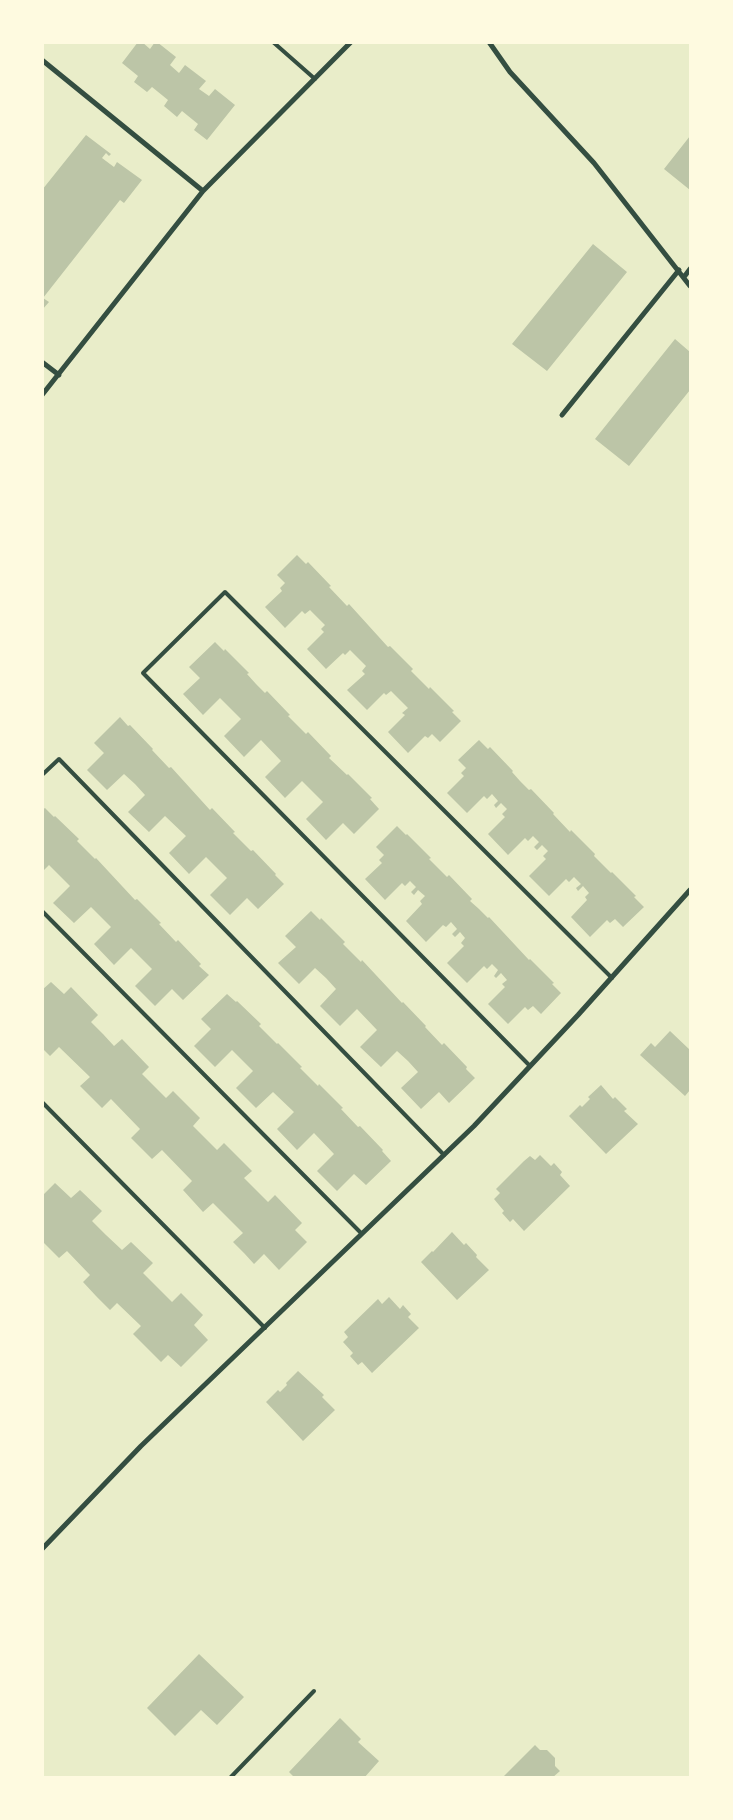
<!DOCTYPE html>
<html>
<head>
<meta charset="utf-8">
<style>
	body { margin:0 }
	#map { position:relative; width:733px; height:1820px; overflow:hidden; background:#e9edc9; font-family:"Nunito Sans",sans-serif }
	canvas { display:block }
	.frame { position:absolute; inset:0; border:44px solid #fefae0; pointer-events:none }
</style>
</head>
<body>
<div id="map">
<canvas width="733" height="1820"></canvas>
<div class="frame"></div>
</div>
<script>
const c = document.querySelector('canvas').getContext('2d');
c.lineJoin = 'round';
function fill(path, color) { c.fillStyle = color; c.fill(path, 'evenodd'); }
function stroke(path, color, width, dash) { c.strokeStyle = color; c.lineWidth = width; c.lineCap = dash ? 'butt' : 'round'; c.setLineDash(dash || []); c.stroke(path); }
fill(new Path2D(`
	M138 42H142L150 49 155 42H157L176 57 170 65 179 73 185 65 206 81 199 89 209 96 215 89 235 105 207 140 194 130 198 124 182 111 177 117 164 106 168 100 152 87 147 92 134 82 138 76 122 63Z
	M86 135 111 154 109 156 106 153 102 158 114 167 117 162 142 180 124 203 120 200 43 298 49 302 42 310V190Z
	M690 136V190L664 169Z
	M593 244 627 272 547 371 512 344Z
	M675 339 690 352V390L629 466 595 439Z
	M297 555 306 564 308 562 331 586 329 587 347 606 349 604 388 647 390 646 413 669 411 671 429 689 430 687 454 711 452 712 461 721 440 742 432 734 428 738 425 736 408 753 388 732 405 715 402 713 408 708 391 691 386 695 384 693 367 710 347 690 365 674 362 671 366 666 350 650 345 655 343 653 326 669 307 649 324 632 321 629 325 625 310 610 305 614 302 611 285 628 265 607 282 591 280 588 285 583 277 575Z
	M215 642 224 651 225 649 249 673 247 674 256 684 265 693 267 691 290 715 288 716 306 734 308 732 331 756 329 758 347 775 348 774 372 798 370 799 379 809 354 834 343 823 326 840 306 819 323 802 302 781 285 798 265 777 281 761 261 740 244 757 224 736 241 719 220 698 203 715 183 694 200 678 189 667Z
	M120 717 128 726 130 725 153 749 152 750 169 768 171 767 210 810 212 808 235 832 233 833 251 851 253 850 276 874 275 875 284 884 258 909 247 898 230 915 210 895 227 878 206 857 189 874 169 853 186 836 165 816 149 832 128 812 145 795 135 784 124 774 107 790 87 770 104 753 94 743Z
	M479 740 488 749 490 747 513 771 512 772 520 781 529 790 531 789 554 813 553 814 570 832 571 830 595 854 594 856 611 873 612 872 636 896 634 897 644 907 623 927 615 919 610 923 607 920 590 937 571 917 587 900 585 897 589 893 583 886 578 891 576 888 581 884 574 877 569 882 566 879 549 896 529 876 546 859 543 856 548 851 542 845 537 850 534 847 539 842 533 836 528 841 525 838 508 855 488 834 505 817 502 814 507 809 501 803 496 808 494 805 498 801 492 794 487 799 484 796 467 813 447 793 464 776 461 773 466 768 458 760Z
	M45 808 54 817 55 816 79 839 77 841 95 859 96 858 135 900 137 899 161 923 159 924 176 942 178 940 201 964 199 966 209 975 183 1000 172 989 155 1006 135 986 152 969 131 948 114 965 94 944 111 927 91 907 74 923 53 903 70 886 49 865 42 872V810Z
	M397 826 406 835 407 834 431 858 429 859 447 877 449 875 472 899 470 901 479 909 488 918 489 917 529 960 530 959 554 983 552 984 561 993 541 1014 533 1006 528 1010 525 1007 508 1024 488 1004 505 987 502 984 507 980 501 973 496 978 494 976 498 970 492 964 487 969 484 966 467 983 447 963 464 946 461 943 465 938 460 932 455 937 452 934 457 929 451 922 446 927 443 925 426 942 406 921 422 904 420 901 425 896 418 890 414 895 411 892 416 887 410 881 405 886 402 883 385 900 365 879 382 863 379 860 384 855 376 847Z
	M311 911 320 920 321 918 345 942 343 944 361 962 362 960 402 1003 403 1002 426 1026 425 1027 442 1045 444 1043 467 1067 466 1069 475 1078 449 1103 439 1092 421 1109 401 1088 418 1072 408 1061 397 1051 381 1067 360 1047 377 1030 357 1009 340 1026 320 1006 336 989 326 978 315 968 299 984 278 963 296 947 285 936Z
	M51 982 64 994 71 987 98 1015 91 1022 103 1034 114 1046 122 1039 149 1067 142 1074 166 1098 173 1091 200 1118 193 1126 217 1150 224 1143 252 1171 244 1178 268 1202 275 1195 302 1223 295 1230 307 1242 279 1270 264 1254 254 1264 244 1253 233 1242 243 1233 213 1203 203 1212 183 1190 192 1181 162 1150 152 1159 131 1138 140 1129 111 1099 102 1108 80 1086 90 1077 59 1047 50 1056 42 1048V990Z
	M227 994 236 1002 237 1001 261 1024 259 1026 277 1044 278 1043 302 1067 300 1068 318 1086 319 1084 343 1108 341 1109 358 1127 360 1126 383 1150 382 1151 391 1161 366 1185 354 1174 337 1191 317 1171 334 1154 314 1133 297 1150 277 1129 294 1112 273 1092 256 1108 236 1088 253 1071 232 1050 215 1067 194 1046 211 1029 201 1019Z
	M670 1031 690 1050V1090L685 1096 640 1055 651 1043 655 1047Z
	M601 1085 613 1099 615 1097 627 1109 624 1111 638 1124 606 1154 569 1116 580 1105 582 1107 590 1099 588 1097Z
	M540 1155 551 1166 554 1163 562 1172 560 1175 570 1186 524 1231 513 1219 510 1222 502 1213 504 1211 494 1199 500 1193 496 1189 524 1161 530 1156 535 1160Z
	M55 1183 71 1198 80 1190 102 1211 92 1221 106 1235 122 1250 131 1242 153 1263 143 1273 172 1302 181 1293 203 1315 194 1325 208 1340 181 1367 168 1355 161 1362 133 1334 141 1326 117 1303 110 1310 96 1296 83 1282 90 1275 67 1251 59 1258 42 1241V1196Z
	M452 1232 464 1245 466 1243 477 1255 476 1257 489 1270 457 1300 421 1262 432 1251 433 1252Z
	M389 1297 400 1309 403 1305 411 1314 408 1317 419 1328 372 1373 362 1362 358 1365 350 1356 353 1353 343 1342 348 1337 344 1332 378 1299 382 1304Z
	M298 1371 324 1395 322 1397 335 1410 303 1441 266 1402 278 1390 280 1392 287 1385 286 1383Z
	M199 1654 244 1697 217 1725 201 1710 175 1736 147 1708Z
	M340 1718 361 1739 358 1742 379 1761 364 1778H295L289 1772Z
	M535 1745 540 1750H547L555 1758V1766L560 1771 552 1778H502Z`), '#bcc5a7');
stroke(new Path2D(`
	M273 42 315 79
	M42 775 59 759 444 1155
	M42 911 361 1233
	M530 1066 143 673 225 592 612 978
	M42 1102 265 1328
	M230 1778 314 1691`), '#344e41', 4);
stroke(new Path2D(`
	M489 42 510 72 594 163 690 286
	M42 60 203 191
	M684 277 690 269
	M42 362 59 375
	M42 395 203 191 351 42
	M562 415 679 270
	M42 1549 141 1446 474 1126 578 1015 690 890`), '#344e41', 5);
</script>
</body>
</html>
